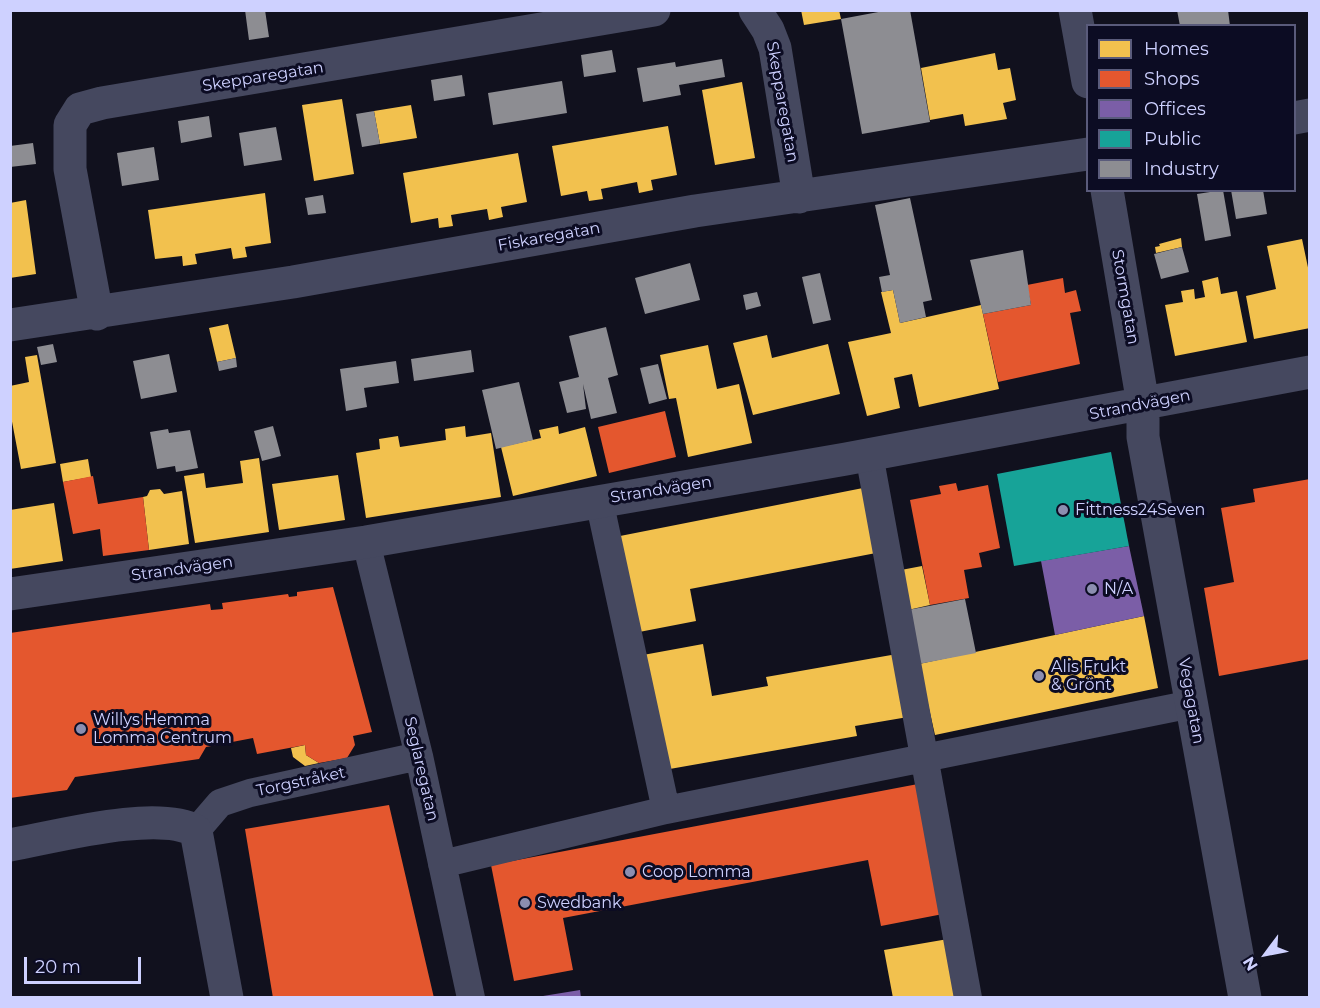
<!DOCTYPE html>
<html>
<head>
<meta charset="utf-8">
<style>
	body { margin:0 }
	#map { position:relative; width:1320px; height:1008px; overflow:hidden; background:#11111e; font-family:Montserrat,sans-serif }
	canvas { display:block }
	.frame { position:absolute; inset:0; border:12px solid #ced1ff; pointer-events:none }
	.legend { position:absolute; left:1086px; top:24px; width:210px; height:168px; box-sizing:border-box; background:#0c0c23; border:2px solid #5a5b7b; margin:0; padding:8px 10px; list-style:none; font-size:18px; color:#ced1ff }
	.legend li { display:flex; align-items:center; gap:12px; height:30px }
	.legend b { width:30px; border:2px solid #5a5b7b }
	.north { position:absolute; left:1236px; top:924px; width:60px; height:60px; -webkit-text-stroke:4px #0c0c23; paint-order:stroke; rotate:238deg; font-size:16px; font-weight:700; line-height:24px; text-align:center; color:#ced1ff }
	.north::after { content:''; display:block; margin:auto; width:21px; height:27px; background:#ced1ff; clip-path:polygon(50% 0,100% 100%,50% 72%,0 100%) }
	.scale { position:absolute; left:24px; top:957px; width:117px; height:27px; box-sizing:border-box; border:3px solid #ced1ff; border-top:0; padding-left:8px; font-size:18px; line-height:21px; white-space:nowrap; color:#ced1ff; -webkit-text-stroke:4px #0c0c23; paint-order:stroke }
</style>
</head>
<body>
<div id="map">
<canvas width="1320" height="1008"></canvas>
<div class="frame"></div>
<ul class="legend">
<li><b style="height:16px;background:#f2c14e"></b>Homes</li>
<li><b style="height:16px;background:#e4572e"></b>Shops</li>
<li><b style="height:16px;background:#7b5ea7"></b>Offices</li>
<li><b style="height:16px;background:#17a398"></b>Public</li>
<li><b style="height:16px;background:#8d8d92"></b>Industry</li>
</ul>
<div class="north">N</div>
<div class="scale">20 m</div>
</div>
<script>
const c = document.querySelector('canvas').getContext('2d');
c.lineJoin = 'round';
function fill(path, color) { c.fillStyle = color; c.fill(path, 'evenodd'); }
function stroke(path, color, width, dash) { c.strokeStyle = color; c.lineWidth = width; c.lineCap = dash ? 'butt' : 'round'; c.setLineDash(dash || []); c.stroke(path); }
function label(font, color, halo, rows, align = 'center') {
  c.font = font + ' Montserrat,sans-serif'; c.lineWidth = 6; c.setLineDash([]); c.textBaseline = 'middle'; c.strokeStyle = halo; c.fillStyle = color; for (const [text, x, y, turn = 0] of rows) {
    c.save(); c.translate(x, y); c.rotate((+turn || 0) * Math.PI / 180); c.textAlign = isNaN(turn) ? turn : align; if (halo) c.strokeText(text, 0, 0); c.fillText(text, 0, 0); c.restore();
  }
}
fill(new Path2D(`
	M801 10H839L841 19 804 25Z
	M995 53 998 70 1010 68 1016 100 1003 103 1007 119 965 126 963 114 930 120 921 68Z
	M742 82 755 158 715 165 702 90Z
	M342 99 354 174 314 181 302 105Z
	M411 105 417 138 380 144 374 111Z
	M668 126 677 175 651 180 653 190 639 193 637 182 601 189 603 199 589 201 587 191 561 196 552 146Z
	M518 153 527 202 501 207 503 217 489 220 487 209 451 215 453 226 439 228 438 218 411 223 403 173Z
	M265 193 271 243 245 247 247 257 233 259 231 248 195 254 197 264 183 266 182 256 155 259 148 210Z
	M26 200 36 274 10 278V203Z
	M1181 238 1182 247 1156 253 1155 247 1160 246 1159 244Z
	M1302 239 1310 277V328L1254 339 1246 296 1276 289 1267 246Z
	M1218 277 1221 294 1237 291 1247 342 1175 356 1165 305 1183 302 1181 291 1194 289 1195 299 1205 297 1202 281Z
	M893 290 900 323 981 305 999 389 919 407 912 374 894 378 900 408 867 416 848 342 891 333 881 292Z
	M228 324 236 358 217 362 209 328Z
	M767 335 772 358 828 344 840 394 753 415 733 343Z
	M708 345 717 389 739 384 752 443 688 457 676 398 669 399 660 355Z
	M37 355 56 463 21 469 10 411V386L29 382 25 357Z
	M465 426 466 437 491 433 501 497 366 518 356 453 380 449 379 439 398 436 400 447 446 440 445 429Z
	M558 426 559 434 585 427 597 476 513 496 501 447 541 438 539 430Z
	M259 458 269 532 195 543 184 476 204 473 206 488 243 483 240 461Z
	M88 459 91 477 63 482 60 464Z
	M338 475 345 520 279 530 272 484Z
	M863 488 876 553 690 589 696 621 634 633 615 537Z
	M160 489 164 494 182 491 189 544 149 550 143 497 147 496 150 490Z
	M54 503 63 561 10 569V510Z
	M922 566 930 605 908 610 901 570Z
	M1144 616 1158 688 935 735 919 664Z
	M703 644 712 696 768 686 766 677 897 654 908 717 855 726 857 736 664 770 643 655Z
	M305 745 306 755 319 763 305 766 293 757 291 748Z
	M948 939 958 998H893L884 950Z`), '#f2c14e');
fill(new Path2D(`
	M1063 278 1065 293 1076 290 1081 311 1070 313 1080 364 998 382 983 314 1031 305 1027 285Z
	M665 411 676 457 609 473 598 427Z
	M93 476 98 504 143 497 149 550 103 556 100 529 73 534 63 482Z
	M1310 479V659L1219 676 1204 588 1234 582 1221 508 1255 502 1253 489Z
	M956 483 958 491 988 485 1000 548 979 553 982 567 964 570 969 598 930 605 910 500 941 494 939 486Z
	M333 587 372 732 353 736 355 745 347 758 319 763 306 755 305 745 257 754 253 738 206 747 199 759 75 777 67 790 10 798V633L210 604 211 610 223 609 222 603 288 594 289 597 297 596V592Z
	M918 784 943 914 881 926 868 860 563 918 573 970 514 981 491 865Z
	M389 805 434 998H273L245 829Z`), '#e4572e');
fill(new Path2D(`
	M1129 546 1144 616 1055 635 1041 561Z
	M580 990 581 998H543V996Z`), '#7b5ea7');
fill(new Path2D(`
	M1111 452 1129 546 1014 566 997 474Z`), '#17a398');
fill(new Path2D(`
	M245 10H265L269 37 249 40Z
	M889 10H910L930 122 862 134 841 19Z
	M1177 10H1228L1230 26H1180Z
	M612 50 616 72 584 77 581 55Z
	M722 59 725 77 679 85 681 95 643 102 637 68 675 62 676 67Z
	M462 75 465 96 434 101 431 80Z
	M562 81 567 113 493 125 488 93Z
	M374 111 380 144 362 147 356 114Z
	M209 116 212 137 181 143 178 121Z
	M276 127 282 160 244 166 239 133Z
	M33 143 36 164 10 167V146Z
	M154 147 159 180 122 186 117 153Z
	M1223 190 1231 236 1205 241 1197 194Z
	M1231 190H1263L1267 214 1236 219Z
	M323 195 326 213 308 215 305 198Z
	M910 198 932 300 923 302 926 317 900 323 893 290 882 292 879 277 890 275 875 205Z
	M1182 247 1189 272 1161 279 1154 254Z
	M1023 250 1031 305 983 314 970 260Z
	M690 263 700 300 645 314 635 278Z
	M820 273 831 320 813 324 802 277Z
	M757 292 761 306 746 310 743 295Z
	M606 327 618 375 608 378 617 413 591 419 583 384 586 409 567 413 559 382 579 377 569 336Z
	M53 344 57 362 41 365 37 347Z
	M471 350 474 372 414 381 411 359Z
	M169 354 177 392 141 399 133 361Z
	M236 358 237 367 219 371 217 362Z
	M396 361 399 383 364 388 367 407 346 411 340 369Z
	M658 364 667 399 649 404 640 368Z
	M519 382 533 440 496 449 482 390Z
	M273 426 281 456 262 461 254 431Z
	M168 429 169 433 190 430 198 468 176 472 175 466 157 469 150 432Z
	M965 599 976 653 919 664 908 610Z`), '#8d8d92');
stroke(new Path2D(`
	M869 454 968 998
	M366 542 419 756 471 998
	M666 810 1192 704
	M196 831 220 803 250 793 419 756
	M442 864 666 810 599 500`), '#45485f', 28);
stroke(new Path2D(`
	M755 10 768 30 775 48 799 197
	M1075 10 1088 82
	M1294 118 1310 115
	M1107 190 1143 404V437L1245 998
	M97 314 70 169V125L80 109 102 103 654 10
	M10 325 293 282 695 211 1088 154
	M10 594 366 542 846 459 1310 372
	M10 845C55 837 157 809 196 831L227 998`), '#45485f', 33);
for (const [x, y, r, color] of [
	[1063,510,6,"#8c8eb0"],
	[1092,589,6,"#8c8eb0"],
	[1039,676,6,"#8c8eb0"],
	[81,729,6,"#8c8eb0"],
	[630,872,6,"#8c8eb0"],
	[525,903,6,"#8c8eb0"]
]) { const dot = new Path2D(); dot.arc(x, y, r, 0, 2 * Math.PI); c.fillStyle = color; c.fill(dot); stroke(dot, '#0c0c23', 2); }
label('16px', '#ced1ff', '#0c0c23', [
	["Skepparegatan",263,77,-9],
	["Skepparegatan",782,102,80],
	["Fiskaregatan",549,237,-10],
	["Stormgatan",1125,297,80],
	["Strandvägen",1140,405,-11],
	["Strandvägen",661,490,-9],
	["Strandvägen",182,569,-8],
	["Vegagatan",1191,701,80],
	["Seglaregatan",421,769,77],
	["Torgstråket",301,782,-12]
]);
label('16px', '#ced1ff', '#0c0c23', [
	["Fittness24Seven",1075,510],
	["N/A",1104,589],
	["Alis Frukt",1051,667],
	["& Grönt",1051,685],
	["Willys Hemma",93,720],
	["Lomma Centrum",93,738],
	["Coop Lomma",642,872],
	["Swedbank",537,903]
], 'left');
</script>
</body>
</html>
